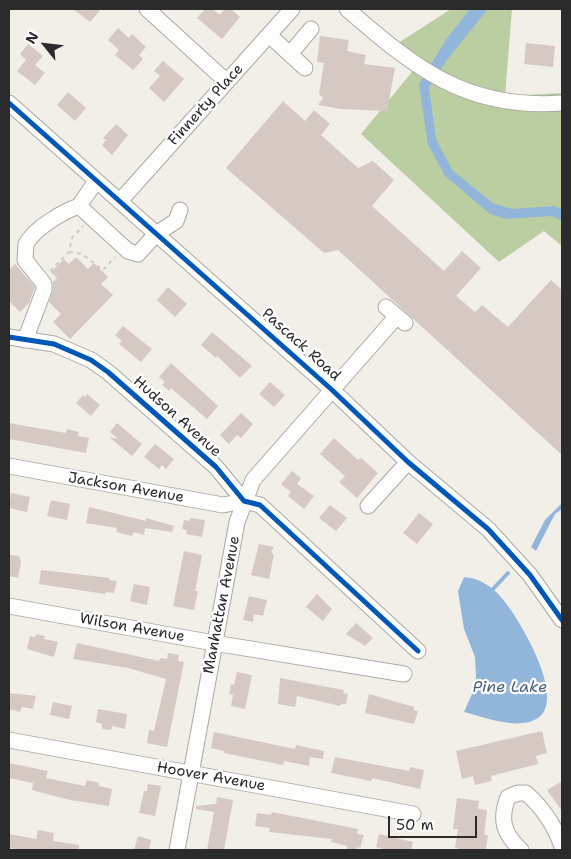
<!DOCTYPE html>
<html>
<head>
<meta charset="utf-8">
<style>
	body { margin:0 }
	#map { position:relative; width:571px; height:859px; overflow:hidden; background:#f1efe7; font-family:"Shantell Sans",sans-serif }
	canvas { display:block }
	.frame { position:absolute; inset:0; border:10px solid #2b2b2b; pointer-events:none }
	.north { position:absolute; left:20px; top:20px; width:50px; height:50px; -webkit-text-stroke:4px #fff; paint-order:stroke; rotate:299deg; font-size:14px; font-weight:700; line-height:20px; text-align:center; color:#2b2b2b }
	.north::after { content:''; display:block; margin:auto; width:18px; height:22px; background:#2b2b2b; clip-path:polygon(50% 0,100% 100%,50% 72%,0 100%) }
	.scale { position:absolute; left:388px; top:816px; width:89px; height:22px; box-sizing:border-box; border:2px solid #2b2b2b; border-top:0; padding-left:6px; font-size:15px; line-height:18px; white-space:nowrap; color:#2b2b2b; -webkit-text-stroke:4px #fff; paint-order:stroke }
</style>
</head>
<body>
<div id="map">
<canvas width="571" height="859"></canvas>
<div class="frame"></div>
<div class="north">N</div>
<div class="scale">50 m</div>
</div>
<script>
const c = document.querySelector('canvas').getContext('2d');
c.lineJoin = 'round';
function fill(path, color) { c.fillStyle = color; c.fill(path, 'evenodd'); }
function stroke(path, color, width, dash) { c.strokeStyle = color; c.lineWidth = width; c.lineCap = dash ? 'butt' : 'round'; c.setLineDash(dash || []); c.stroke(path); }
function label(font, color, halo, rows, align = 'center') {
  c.font = font + ' "Shantell Sans",sans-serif'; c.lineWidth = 4.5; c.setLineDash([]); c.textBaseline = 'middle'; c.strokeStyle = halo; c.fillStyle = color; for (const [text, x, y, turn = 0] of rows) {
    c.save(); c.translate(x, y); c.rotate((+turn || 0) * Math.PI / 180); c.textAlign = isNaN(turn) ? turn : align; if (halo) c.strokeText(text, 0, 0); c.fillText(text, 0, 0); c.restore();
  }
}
fill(new Path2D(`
	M451 9H512L505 96 562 93V246L544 231 499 262 361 134 416 67 392 47Z`), '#bbcea2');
fill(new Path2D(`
	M470 9H488L446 61 429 88 436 139 452 170 493 203 512 209 554 206 562 209V221L552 216 507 219 490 214 445 176 428 145 419 84 447 38Z
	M562 503V509L555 514 536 551 531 547 545 520Z
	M464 577C478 578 490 585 500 596 517 614 568 699 538 718 517 731 485 717 464 712L475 687 476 676 475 657 464 629 458 591Z`), '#92b6da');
stroke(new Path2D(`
	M493 589 508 573`), '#92b6da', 4);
fill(new Path2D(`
	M73 9H101L90 22Z
	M205 9H212L220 15 225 9H231L240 17 222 39 197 18Z
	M118 28 129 38 132 34 146 47 139 55 143 59 133 70 115 55 119 50 108 40Z
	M320 36 349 40 347 51 366 55 364 64 395 68 387 111 340 109 318 105 323 98 319 94 324 63 317 62Z
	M526 43 555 46 553 67 524 64Z
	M28 44 43 56 35 65 45 73 35 85 17 71 26 60 20 54Z
	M163 61 184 79 164 102 149 88 160 76 154 71Z
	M68 92 86 108 75 121 57 105Z
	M283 101 305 121 314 110 330 124 321 135 358 168 373 161 394 180 372 206 444 271 462 251 481 268 456 296 475 312 482 305 508 327 551 280 562 290V455L338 250 324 253 226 168Z
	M116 124 128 135 112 155 102 145 106 140 103 138Z
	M76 257 88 269 94 263 108 277 101 284 113 295 70 339 53 322 61 314 49 302 53 290V282L57 278 51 272 64 259 69 264Z
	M15 264 35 287 29 303 20 312 9 301V270Z
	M168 287 187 304 175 317 157 300Z
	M123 326 152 349 141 362 119 344 122 341 115 335Z
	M212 332 252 366 240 378 217 356 216 358 201 345Z
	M171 363 218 406 207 419 171 388 169 391 162 385 165 382 159 377Z
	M270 382 285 395 274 407 259 394Z
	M87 394 100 405 91 416 76 403 83 395 85 397Z
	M241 413 253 424 241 438 237 435 229 444 220 435Z
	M9 423 66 433 67 429 79 432 78 436 89 438 86 453 9 439Z
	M117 423 142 444 132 456 109 437 118 439 110 432Z
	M334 438 358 460 361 458 378 473 357 498 339 482 345 476 320 454Z
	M155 444 174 459 166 469 162 465 159 469 144 457Z
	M292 471 301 478 297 484 314 496 304 509 288 496 291 492 281 484Z
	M11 493 30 497 27 512 9 508Z
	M51 500 70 504 67 520 47 516Z
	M330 505 347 518 336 531 319 518Z
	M89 507 146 521V518L174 526 172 532 145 528 144 535 134 532 132 536 116 532 117 528 86 523Z
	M419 513 433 524 417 544 403 533Z
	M190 518 205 520 202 537 186 534 187 530 182 529 184 520 190 521Z
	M259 544 274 547 271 552 274 555 269 579 251 575Z
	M184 551 202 555 195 591H198L194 610 173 606Z
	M10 555 19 556 21 562 18 578 9 576Z
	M41 570 110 578 109 580 117 581 114 593 106 592 105 594 39 584Z
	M134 584 150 587 147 605 130 601Z
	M317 594 332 609 323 621 306 607Z
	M249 596 267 600 263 616 254 614 253 622 243 620Z
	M356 623 373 638 365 646 346 634Z
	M36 634 45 636 44 639 58 642 54 657 27 649 30 636 35 637Z
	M77 643 159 661 160 658 167 659 168 653 179 655 178 661 184 662 167 747 147 743 149 730 154 731 166 679 128 668 73 659Z
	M237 672 252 675 245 709 231 706 233 695 229 694 231 684 234 685Z
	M280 678 344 690 343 693 348 694 346 704H341L340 706 297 696 295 707 278 704Z
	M9 693 36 696 33 709 22 707 20 712 9 709Z
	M369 694 414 707V710L418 711 414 724 365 713Z
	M53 702 72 706 69 719 50 715Z
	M98 709 127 714 125 729 112 726 111 730 102 729V724L96 722Z
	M542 731 547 753 536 756 538 764 491 776 492 781 475 785 473 776 462 779 456 751Z
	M214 732 295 749 296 745 324 751 323 759 310 757 309 766 284 761 283 765 224 753V751L211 748Z
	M335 757 409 771 410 767 424 770 420 789 372 778 371 781 331 773Z
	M9 763 48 771 46 778 85 786 87 780 99 783V786L112 789 109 806 70 800 32 790 33 783 9 778Z
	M562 781V811L547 790Z
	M148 784 161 786 155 816 139 813 144 791H147Z
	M217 797 233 800 224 850H207L214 812 196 809V806L216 804Z
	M457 798 479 801 478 809 487 810 484 835H488L486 849 458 850V848H455L458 829H453Z
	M272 812 358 829 357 834 364 835 360 848 357 847 356 850H352L347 849V846L331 842 332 839 269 832 270 828 255 826 257 813 271 815Z
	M38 830 54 833 53 841 79 845V850H22L9 848V834L36 839Z
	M379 834 413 842 411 850H387L376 847Z
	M138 836 151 840 149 850H134Z`), '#d6c9c4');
const minor = new Path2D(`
	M147 9 227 82
	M347 9C415 68 466 110 562 103
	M269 35 305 68
	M290 54 311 29
	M9 103 331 389 408 462 488 529 530 575 562 620
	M96 181 79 206 128 251 138 254 156 234 176 221 180 210
	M120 201 292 9
	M386 307 405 323
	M9 337 54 344 91 360 108 372 216 467 244 501 260 505 418 651
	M25 340 44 290V284L25 260 26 244C35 228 62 212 79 206
	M9 466 223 505 244 501
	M368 506 408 462
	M9 606 214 643 404 674
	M9 740 413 814
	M177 850 237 522 253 480 397 316
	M521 850C504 834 499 820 508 797L518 793H526C543 808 555 826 562 847`);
stroke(minor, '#aaa9a4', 17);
stroke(new Path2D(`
	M69 252 82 254 103 270 115 257
	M50 271 69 252 72 238 83 226`), '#ccccca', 2, [4, 4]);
stroke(minor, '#fdfdfb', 15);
stroke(new Path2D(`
	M9 103 331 389 408 462 488 529 530 575 562 620
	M9 337 54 344 91 360 108 372 216 467 244 501 260 505 418 651`), '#0057b8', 5);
label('15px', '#2b2b2b', '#fff', [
	["Finnerty Place",206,105,-48],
	["Pascack Road",301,345,42],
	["Hudson Avenue",177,417,42],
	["Jackson Avenue",126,488,10],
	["Manhattan Avenue",222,605,-79],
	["Wilson Avenue",132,628,10],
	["Hoover Avenue",211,777,10]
]);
label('italic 16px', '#475e77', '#fff', [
	["Pine Lake",510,688]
]);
</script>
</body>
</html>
